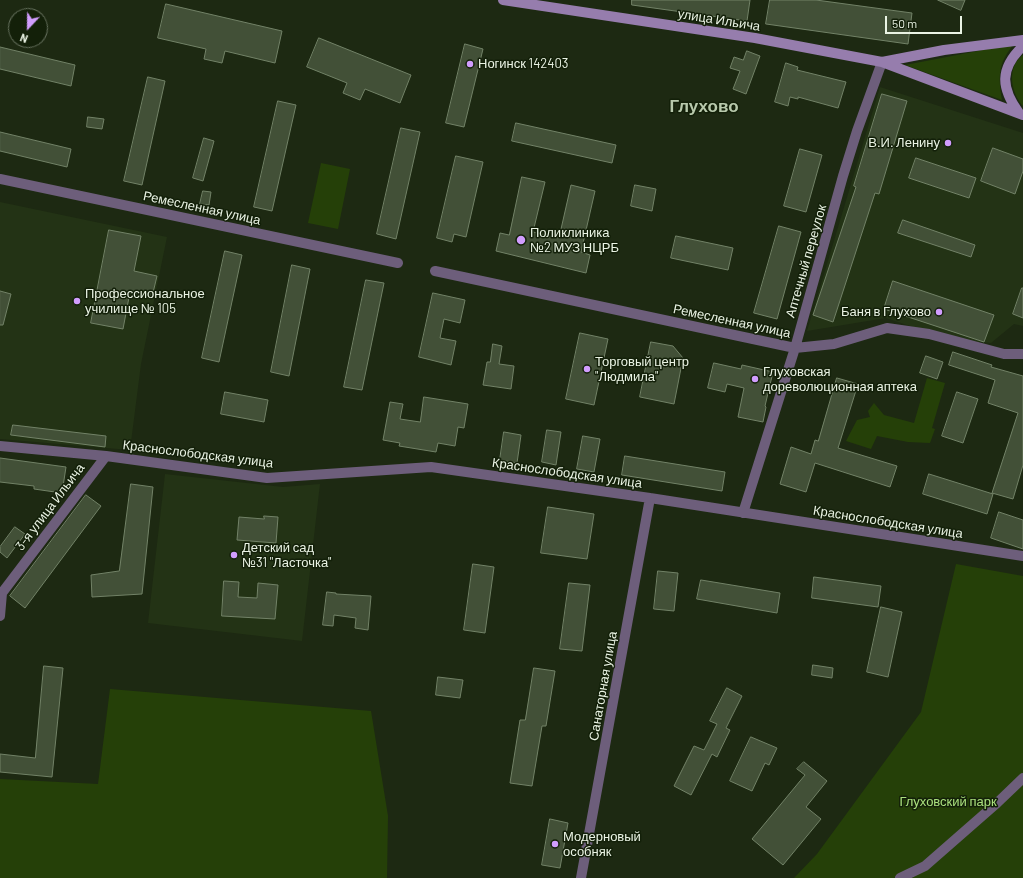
<!DOCTYPE html>
<html>
<head>
<meta charset="utf-8">
<style>
	body { margin:0 }
	#map { position:relative; width:1023px; height:878px; overflow:hidden; background:#1d2912; font-family:Barlow,sans-serif }
	canvas { display:block }
	.north { position:absolute; left:8px; top:8px; width:40px; height:40px; box-sizing:border-box; background:#132009; border:1px solid #697461; border-radius:50%; rotate:202deg; font-size:11px; font-weight:700; line-height:16px; text-align:center; color:#eaf3e4 }
	.north::after { content:''; display:block; margin:auto; width:14px; height:18px; background:#d19dfe; clip-path:polygon(50% 0,100% 100%,50% 72%,0 100%) }
	.scale { position:absolute; left:885px; top:16px; width:77px; height:18px; box-sizing:border-box; border:2px solid #eaf3e4; border-top:0; padding-left:5px; font-size:12px; line-height:14px; white-space:nowrap; color:#eaf3e4; -webkit-text-stroke:3px #132009; paint-order:stroke }
</style>
</head>
<body>
<div id="map">
<canvas width="1023" height="878"></canvas>
<div class="north">N</div>
<div class="scale">50 m</div>
</div>
<script>
const c = document.querySelector('canvas').getContext('2d');
c.lineJoin = 'round';
function fill(path, color) { c.fillStyle = color; c.fill(path, 'evenodd'); }
function stroke(path, color, width, dash) { c.strokeStyle = color; c.lineWidth = width; c.lineCap = dash ? 'butt' : 'round'; c.setLineDash(dash || []); c.stroke(path); }
function label(font, color, halo, rows, align = 'center') {
  c.font = font + ' Barlow,sans-serif'; c.lineWidth = 3; c.setLineDash([]); c.textBaseline = 'middle'; c.strokeStyle = halo; c.fillStyle = color; for (const [text, x, y, turn = 0] of rows) {
    c.save(); c.translate(x, y); c.rotate((+turn || 0) * Math.PI / 180); c.textAlign = isNaN(turn) ? turn : align; if (halo) c.strokeText(text, 0, 0); c.fillText(text, 0, 0); c.restore();
  }
}
fill(new Path2D(`
	M880 87 1023 133V326L1014 324 991 343 949 339 886 318 807 331Z
	M0 202 167 237 141 364 130 450 0 439Z
	M165 474 283 487 320 484 302 641 148 623Z`), '#233315');
fill(new Path2D(`
	M1014 44C998 63 998 76 1002 100L905 65Z
	M1023 55V106C1011 93 1006 67 1023 55Z
	M321 163 350 169 338 229 308 223Z
	M927 378 945 383 932 428 935 429 930 443 908 442 877 436 871 449 846 441 857 420 870 417 868 411 874 403 884 415 914 423Z
	M956 564 1023 576V878H794L817 854 921 712Z
	M110 689 371 711 388 816 387 878H0V779L98 784Z`), '#254008');
const building = new Path2D(`
	M632 0H750L747 21 632 5Z
	M770 0H816L912 13 908 44 766 24Z
	M938 0H965L961 10Z
	M166 4 282 31 275 63 225 51 222 63 204 59 206 49 158 38Z
	M319 38 411 75 400 103 365 89 360 100 343 93 347 83 307 67Z
	M465 44 483 49 464 127 446 123Z
	M0 47 75 65 71 86 0 69Z
	M747 51 760 56 746 94 733 89 740 71 730 68 734 57 743 60Z
	M786 63 798 67 797 70 846 82 838 108 798 97V99L790 97 788 106 775 102Z
	M148 77 165 81 142 185 124 181Z
	M882 94 907 101 879 194 875 193 833 322 813 315 856 187 854 186Z
	M278 101 296 105 272 211 254 207Z
	M88 117 104 119 102 129 87 127Z
	M516 123 616 145 612 163 512 141Z
	M401 128 420 132 396 239 377 234Z
	M0 132 71 149 67 167 0 151Z
	M204 138 214 141 203 181 193 178Z
	M993 148 1023 159V171L1015 194 981 181Z
	M800 149 822 155 806 212 784 206Z
	M456 156 483 162 466 237 454 234 452 242 437 238Z
	M916 158 976 178 969 198 909 178Z
	M522 177 545 182 533 232 559 238 571 185 595 191 581 252 590 255 586 273 496 251 500 233 509 235Z
	M635 185 656 189 652 211 631 206Z
	M203 191 211 192 209 205 200 204Z
	M903 220 975 245 971 257 898 233Z
	M779 226 801 232 777 319 754 313Z
	M109 230 141 236 134 271 157 276 152 297 130 292 123 329 91 323Z
	M676 236 733 248 728 270 671 258Z
	M225 251 242 255 219 362 202 358Z
	M292 265 310 269 289 376 271 372Z
	M366 280 384 283 362 390 344 387Z
	M893 281 994 315 984 342 884 309Z
	M1022 288H1023V318L1013 314Z
	M0 291 11 294 3 325H0Z
	M433 293 465 300 460 323 444 319 440 338 456 341 451 365 419 357Z
	M580 333 608 339 594 405 566 399Z
	M651 342 673 346 683 358 674 404 640 397Z
	M493 344 502 346 499 364 514 366 511 389 483 385 487 362H490Z
	M953 352 992 365 991 367 1023 376V465L1013 499 992 493 1018 413 988 403 995 380 949 365Z
	M926 356 943 362 937 379 920 373Z
	M714 363 741 369 742 365 773 372 765 406 766 407 763 422 738 417 744 388 727 384 725 392 708 388Z
	M837 378 858 384 838 448 897 466 890 487 815 463 806 492 780 484 791 447 811 454 815 440 818 441Z
	M225 392 268 400 264 422 221 414Z
	M957 392 978 399 963 443 942 436Z
	M424 397 468 404 464 428 458 427 455 446 438 443 436 452 399 446 400 443 383 440 390 402 403 404 400 419 420 422Z
	M13 425 106 436 105 447 11 435Z
	M547 430 561 432 556 465 542 462Z
	M504 432 521 435 517 463 500 460Z
	M583 436 600 439 594 472 577 469Z
	M625 456 725 472 722 491 622 475Z
	M0 458 66 467 62 493 34 489V486L0 482Z
	M929 474 993 494 987 514 923 494Z
	M131 484 153 487 142 594 92 597 91 575 119 571Z
	M86 495 101 506 25 608 10 596Z
	M548 507 594 514 587 559 541 553Z
	M999 512 1023 520V549L991 538Z
	M264 516 278 517 276 543 237 540 239 517 264 519Z
	M15 527 25 534 7 558 0 552V547Z
	M473 564 494 567 485 633 464 630Z
	M658 571 678 573 674 611 654 609Z
	M814 577 881 586 878 607 812 598Z
	M701 580 780 593 777 613 697 599Z
	M224 581 239 582 238 597 257 598 258 583 278 585 275 619 222 616Z
	M569 583 590 585 582 651 560 649Z
	M327 592 336 593V594L371 596 368 630 355 628 356 618 334 615 333 626 323 625Z
	M881 607 902 612 888 677 867 672Z
	M813 665 833 668 832 678 812 675Z
	M44 666 63 668 52 777 0 772V754L35 758Z
	M534 668 555 671 546 726H542L532 786 510 783 520 720H525Z
	M438 677 463 680 460 698 436 695Z
	M727 688 742 696 726 728 730 730 717 757 712 754 691 795 674 786 694 746 704 750 717 724 710 721Z
	M751 737 777 748 769 765 765 763 752 791 730 781Z
	M804 762 827 781 806 807 821 819 783 865 752 839 805 775 797 769Z
	M550 819 568 823 560 868 542 865Z`);
fill(building, '#425037');
stroke(building, '#728267', 1);
stroke(new Path2D(`
	M0 179 398 263
	M435 271 795 348 834 344 887 328 929 334 1004 354H1023
	M0 446 106 456 267 478 431 467 650 498 1023 556
	M743 513 795 348 843 176 857 131 882 62
	M0 593H2L106 456
	M0 616 2 593
	M581 878 650 498
	M900 878 925 866 997 803 1023 778`), '#6d5e7b', 10);
stroke(new Path2D(`
	M503 0 755 38 882 62 1023 115
	M882 62 944 50 1023 40
	M1019 113C1001 88 999 69 1023 46`), '#967dad', 10);
for (const [x, y, r, color] of [
	[470,64,4,"#d19dfe"],
	[948,143,4,"#d19dfe"],
	[521,240,5,"#d19dfe"],
	[77,301,4,"#d19dfe"],
	[939,312,4,"#d19dfe"],
	[587,369,4,"#d19dfe"],
	[755,379,4,"#d19dfe"],
	[234,555,4,"#d19dfe"],
	[555,844,4,"#d19dfe"]
]) { const dot = new Path2D(); dot.arc(x, y, r, 0, 2 * Math.PI); c.fillStyle = color; c.fill(dot); stroke(dot, '#132009', 1.5); }
label('13px', '#eaf3e4', '#132009', [
	["улица Ильича",719,20,9],
	["Ремесленная улица",202,208,12],
	["Аптечный переулок",806,261,-74],
	["Ремесленная улица",732,321,12],
	["Краснослободская улица",198,454,7],
	["Краснослободская улица",567,473,8],
	["3-я улица Ильича",50,507,-53],
	["Краснослободская улица",888,522,9],
	["Санаторная улица",603,686,-80]
]);
label('13px', '#eaf3e4', '#132009', [
	["Ногинск 142403",478,64],
	["В.И. Ленину",940,143,"right"],
	["Поликлиника",530,233],
	["№2 МУЗ НЦРБ",530,248],
	["Профессиональное",85,294],
	["училище № 105",85,309],
	["Баня в Глухово",931,312,"right"],
	["Торговый центр",595,362],
	["\"Людмила\"",595,377],
	["Глуховская",763,372],
	["дореволюционная аптека",763,387],
	["Детский сад",242,548],
	["№31 \"Ласточка\"",242,563],
	["Модерновый",563,837],
	["особняк",563,852]
], 'left');
label('13px', '#aae07d', '#132009', [
	["Глуховский парк",948,802]
]);
label('bold 17px', '#b8c9ac', '#132009', [
	["Глухово",704,106]
]);
</script>
</body>
</html>
